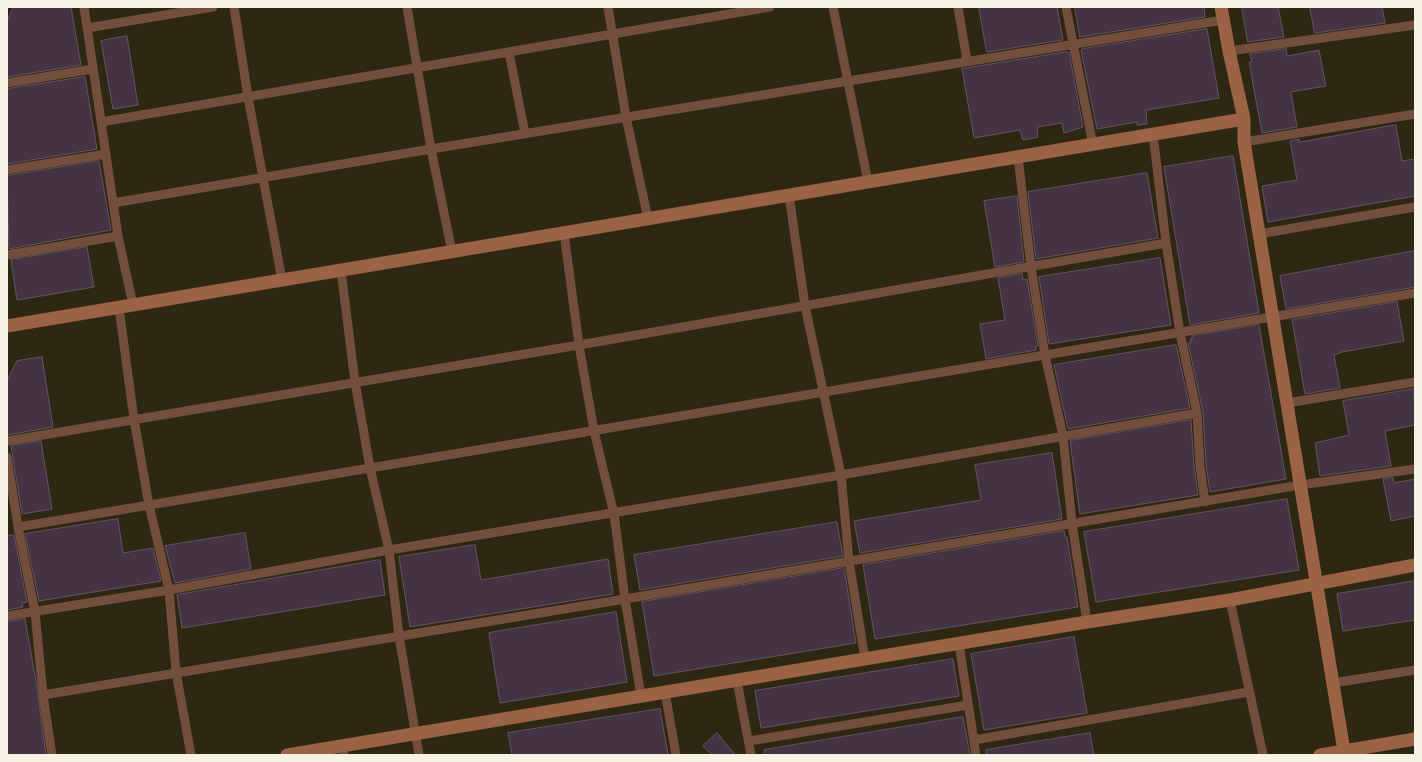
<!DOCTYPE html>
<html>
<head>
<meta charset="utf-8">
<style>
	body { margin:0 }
	#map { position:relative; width:1422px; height:762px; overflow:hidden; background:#2e2813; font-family:Lora,serif }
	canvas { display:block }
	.frame { position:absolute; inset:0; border:8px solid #f6f2e4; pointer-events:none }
</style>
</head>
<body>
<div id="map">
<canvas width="1422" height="762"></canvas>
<div class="frame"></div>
</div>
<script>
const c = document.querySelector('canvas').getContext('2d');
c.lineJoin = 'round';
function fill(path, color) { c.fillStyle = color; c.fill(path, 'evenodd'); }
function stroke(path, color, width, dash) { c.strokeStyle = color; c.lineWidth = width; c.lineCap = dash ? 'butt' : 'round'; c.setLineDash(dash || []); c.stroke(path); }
const building = new Path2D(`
	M14 7H71L81 65 7 77V21Z
	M979 7H1057L1063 40 987 52Z
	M1075 7H1204L1205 17 1080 37Z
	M1242 7H1278L1284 37 1248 42Z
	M1310 7H1382L1385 23 1315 33Z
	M1207 29 1219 98 1146 110 1147 124 1137 125V122L1097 129 1081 50 1082 49Z
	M127 36 138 105 113 109 101 41Z
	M1286 49 1287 56 1319 50 1326 86 1291 92 1297 127 1262 133 1249 62H1252L1250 54Z
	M1065 52H1069L1083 127 1064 133 1062 123 1037 127 1038 137 1023 140 1020 130 974 138 962 69Z
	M85 77 97 149 7 164V89Z
	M1396 125 1402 161 1415 159V196L1268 222 1262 186 1297 180 1290 141 1299 139V142Z
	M1233 156 1259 313 1190 325 1164 167Z
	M99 161 111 230 9 249 7 176Z
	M1147 173 1158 238 1036 259 1028 192Z
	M1017 196 1024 262 995 267 984 201Z
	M87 247 94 287 17 300 11 260Z
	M1415 251V287L1286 309 1280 276Z
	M1160 258 1171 325 1049 344 1039 277Z
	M1022 274 1023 280 1027 279 1038 346H1036V350L986 359 980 324 1005 320 998 278Z
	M1397 302 1404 341 1342 352 1334 355 1340 388 1305 394 1292 320Z
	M1259 325 1286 479 1210 492 1206 465 1203 412 1188 343H1191L1190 339H1192V336Z
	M1176 345 1190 408 1068 429 1054 365Z
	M42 357 53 427 7 435V380L17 361Z
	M1414 389 1415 425 1385 431 1391 466 1320 476 1315 443 1349 435 1343 401Z
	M1191 420 1194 466 1198 495 1080 514 1070 441Z
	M41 441 52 509 22 514 11 446Z
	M1052 453 1062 519 860 553 854 521 981 500 975 465Z
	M1393 478 1394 483 1415 479V516L1391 521 1383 479Z
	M1287 499 1299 570 1096 602 1084 532Z
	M118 519 123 553 153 548 161 581 39 601 25 534Z
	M837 522 843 556 640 590 634 555Z
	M1064 531 1065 537H1067L1078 607 875 639 863 565Z
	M245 533 251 569 175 583 165 546Z
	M14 535 27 602 22 603 23 607 7 610V536Z
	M475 545 481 580 608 559 613 594 410 627 399 557Z
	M380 560 385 595 182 628 177 595Z
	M844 568 856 643 654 676 642 602Z
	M1415 581V620L1343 631 1337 594Z
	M616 612 627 682 500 703 489 633Z
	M25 619 36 681 46 755H7V622Z
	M1074 637 1087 713 984 730 971 654Z
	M953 659 959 696 761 728 755 691Z
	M660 709 668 755H512L508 733Z
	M963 717 970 755H764V750Z
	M717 733 732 751 736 755H712L703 746Z
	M1090 733 1094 755H986V750Z`);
fill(building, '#433344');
stroke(building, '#645365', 1);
stroke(new Path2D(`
	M84 7 118 236 133 305
	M234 7 248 97 282 280
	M407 7 431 149 452 252
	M608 7 626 117 648 219
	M833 7 868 182
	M958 7 967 61
	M1066 7 1093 145
	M87 28 213 7
	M1229 51 1415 25
	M509 52 525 134
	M7 83 93 69
	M101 122 770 7
	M1153 134 1166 243 1180 333 1197 413 1200 466 1205 502
	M1244 142 1415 114
	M1018 157 1031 267 1045 355 1063 436 1072 523 1087 622
	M7 170 106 154
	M789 195 805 306 841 475 849 561 865 659
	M113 203 431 149 1223 20
	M564 233 579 345 594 431 614 514 625 599 641 696
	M1259 234 1415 207
	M7 255 118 236
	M341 270 355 382 370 468 389 550 399 636 419 755
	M119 308 134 419 149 505 169 590 176 672 191 755
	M1287 403 1415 382
	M7 441 579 345 1166 243
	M7 457 18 527 35 612 43 695 52 755
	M18 527 1415 293
	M1230 600 1263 755
	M7 616 169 590 389 550 841 475 1197 413
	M959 644 976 755
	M737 681 751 755
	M1333 683 1415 670
	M665 692 676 755
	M43 695 625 599 1300 485 1415 469
	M974 740 1249 692
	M749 741 968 705
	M343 745 344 755`), '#734e3c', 9);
stroke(new Path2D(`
	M1221 7 1229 51 1244 119V142L1344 751
	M7 326 1244 119
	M287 755 1087 622 1230 600 1415 565
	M1320 755 1415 739`), '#9c6245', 13);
</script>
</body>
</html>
